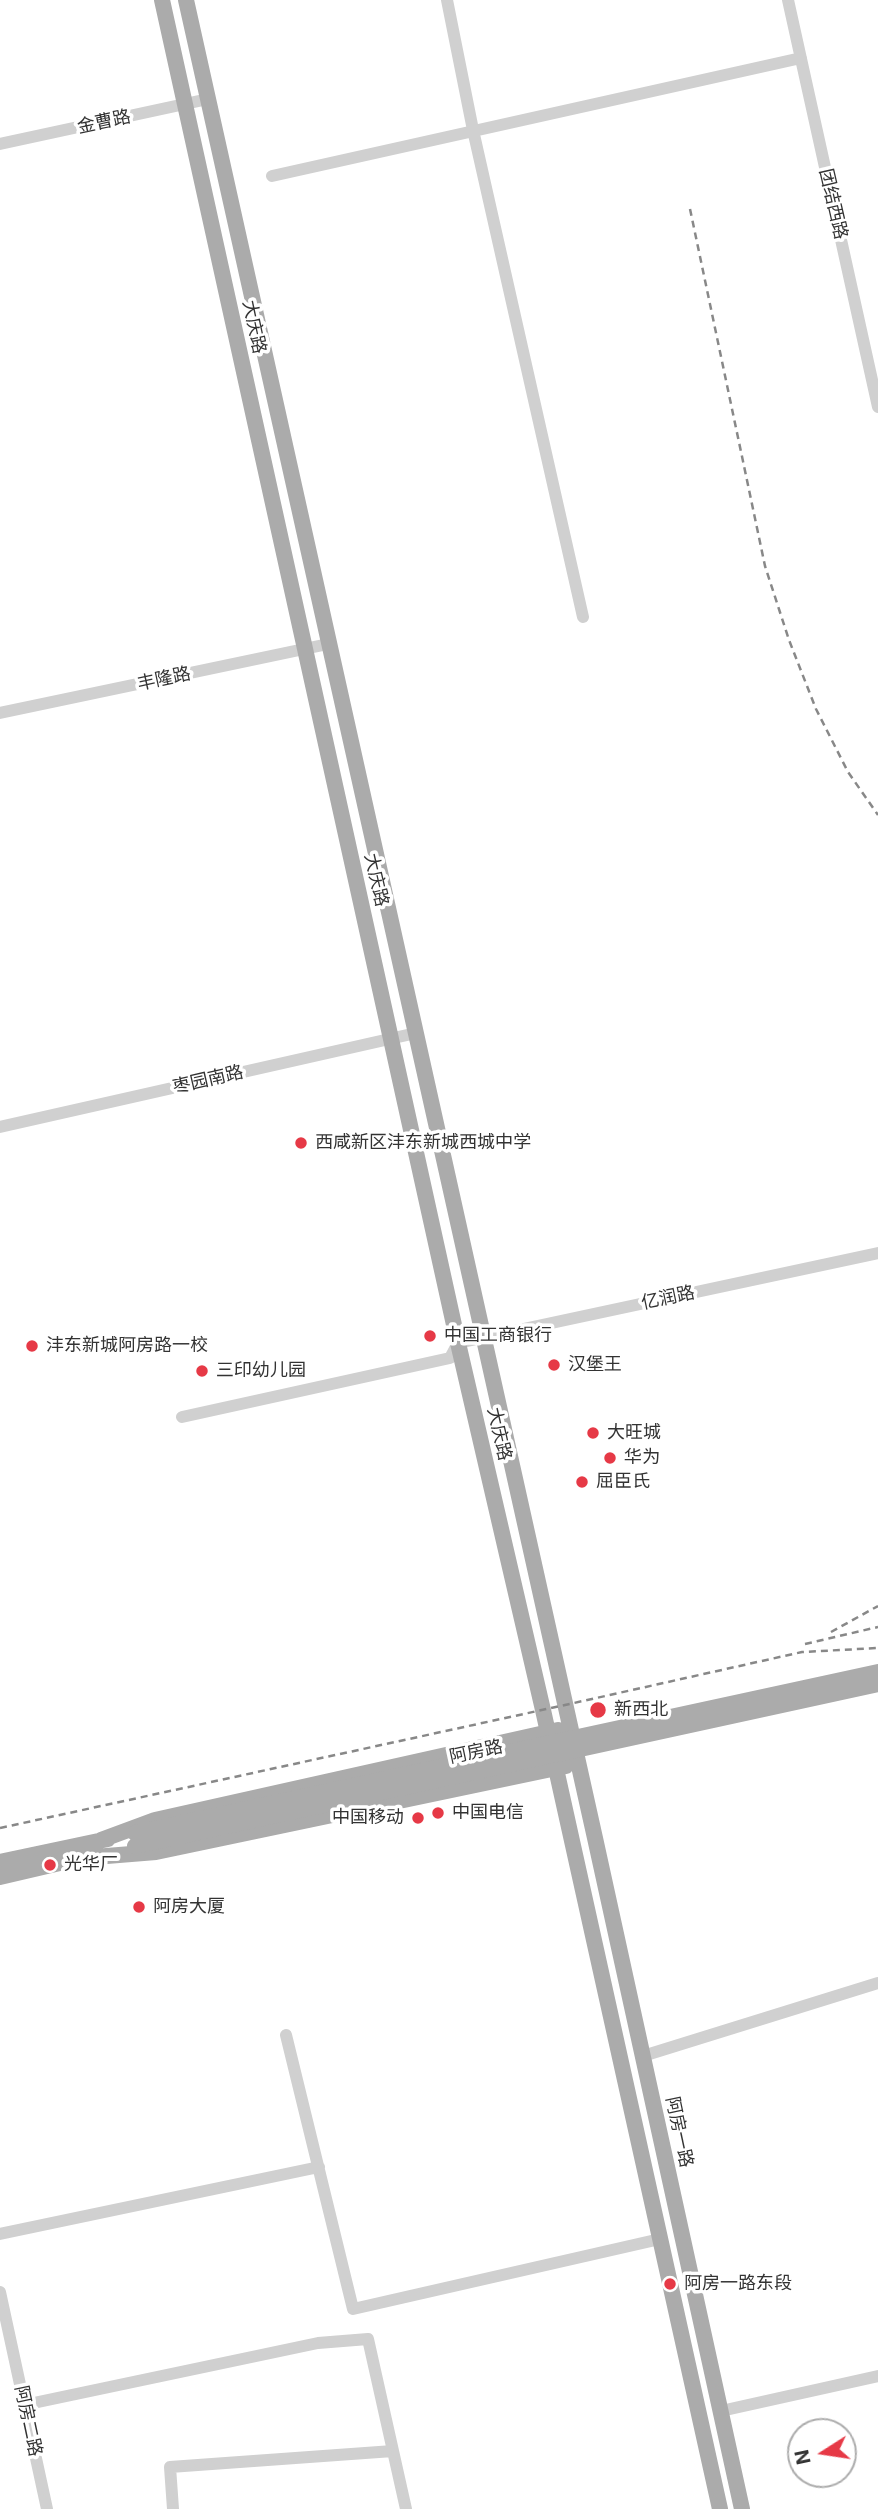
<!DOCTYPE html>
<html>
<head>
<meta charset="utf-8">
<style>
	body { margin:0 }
	#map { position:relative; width:878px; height:2509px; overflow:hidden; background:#fff; font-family:Inter,sans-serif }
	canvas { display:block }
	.north { position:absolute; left:787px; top:2418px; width:70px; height:70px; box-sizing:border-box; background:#fff; border:2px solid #adadad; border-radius:50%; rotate:258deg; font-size:19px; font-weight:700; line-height:28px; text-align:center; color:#333 }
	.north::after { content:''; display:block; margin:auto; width:24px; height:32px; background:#e63946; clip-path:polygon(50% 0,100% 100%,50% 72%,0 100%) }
</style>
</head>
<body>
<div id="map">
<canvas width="878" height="2509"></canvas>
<div class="north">N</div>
</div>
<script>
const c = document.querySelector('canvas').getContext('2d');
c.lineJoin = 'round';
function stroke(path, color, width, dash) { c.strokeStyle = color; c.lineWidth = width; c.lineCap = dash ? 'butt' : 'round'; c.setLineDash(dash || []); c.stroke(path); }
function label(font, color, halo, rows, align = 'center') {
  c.font = font + ' Inter,"Noto Sans SC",sans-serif'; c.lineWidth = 7; c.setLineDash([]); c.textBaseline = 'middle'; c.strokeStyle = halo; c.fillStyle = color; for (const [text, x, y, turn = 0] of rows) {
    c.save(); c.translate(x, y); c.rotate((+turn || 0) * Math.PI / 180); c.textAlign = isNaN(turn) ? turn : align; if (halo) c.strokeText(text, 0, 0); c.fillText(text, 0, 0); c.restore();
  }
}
stroke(new Path2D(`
	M447 0 473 130 583 617
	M788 0 878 407
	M0 144 208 99
	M272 176 801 58
	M0 713 328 644
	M0 1127 416 1033
	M182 1417 450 1358 458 1343 878 1253
	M286 2035 353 2309 660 2239
	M643 2056 878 1983
	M0 2234 319 2167
	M0 2292 47 2509
	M24 2405 318 2343 368 2339 406 2509
	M721 2411 878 2376
	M173 2509 170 2467 393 2451`), '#d0d0d0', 12);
stroke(new Path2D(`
	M162 0 458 1343 543 1710 720 2509
	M186 0 595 1838 742 2509
	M101 1840 155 1820 558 1730
	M82 1858 156 1852 566 1766
	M0 1862 108 1839
	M0 1877 90 1856`), '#ababab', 16);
stroke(new Path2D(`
	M690 209 765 566 789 640 816 709 848 772 878 815
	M831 1632 878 1606
	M805 1644 878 1627
	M0 1828 565 1705 802 1652 878 1648`), '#888', 2.5, [7, 5]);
stroke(new Path2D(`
	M135 1833 878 1672
	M135 1846 878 1684`), '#ababab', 16);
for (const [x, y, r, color] of [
	[301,1143,7,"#e63946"],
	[430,1336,7,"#e63946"],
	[32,1346,7,"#e63946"],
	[554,1365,7,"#e63946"],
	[202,1371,7,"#e63946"],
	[593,1433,7,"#e63946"],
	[610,1458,7,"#e63946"],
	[582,1482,7,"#e63946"],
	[598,1710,9,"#e63946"],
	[438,1813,7,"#e63946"],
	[418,1818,7,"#e63946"],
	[50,1865,7,"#e63946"],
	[139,1907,7,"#e63946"],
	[670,2284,7,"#e63946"]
]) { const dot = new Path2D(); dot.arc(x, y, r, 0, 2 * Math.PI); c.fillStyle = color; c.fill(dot); stroke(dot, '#fff', 2.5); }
label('18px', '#333', '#fff', [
	["金曹路",104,122,-12],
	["团结西路",833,204,77],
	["大庆路",254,327,78],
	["丰隆路",164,679,-12],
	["大庆路",376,880,77],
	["枣园南路",208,1080,-13],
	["亿润路",668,1298,-12],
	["大庆路",499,1434,77],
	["阿房路",476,1752,-12],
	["阿房一路",679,2132,78],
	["阿房二路",28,2421,78]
]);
label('18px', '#333', '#fff', [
	["西咸新区沣东新城西城中学",315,1143],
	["中国工商银行",444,1336],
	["沣东新城阿房路一校",46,1346],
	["汉堡王",568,1365],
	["三印幼儿园",216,1371],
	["大旺城",607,1433],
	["华为",624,1458],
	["屈臣氏",596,1482],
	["新西北",614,1710],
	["中国电信",452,1813],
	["中国移动",404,1818,"right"],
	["光华厂",64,1865],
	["阿房大厦",153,1907],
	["阿房一路东段",684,2284]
], 'left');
</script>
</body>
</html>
